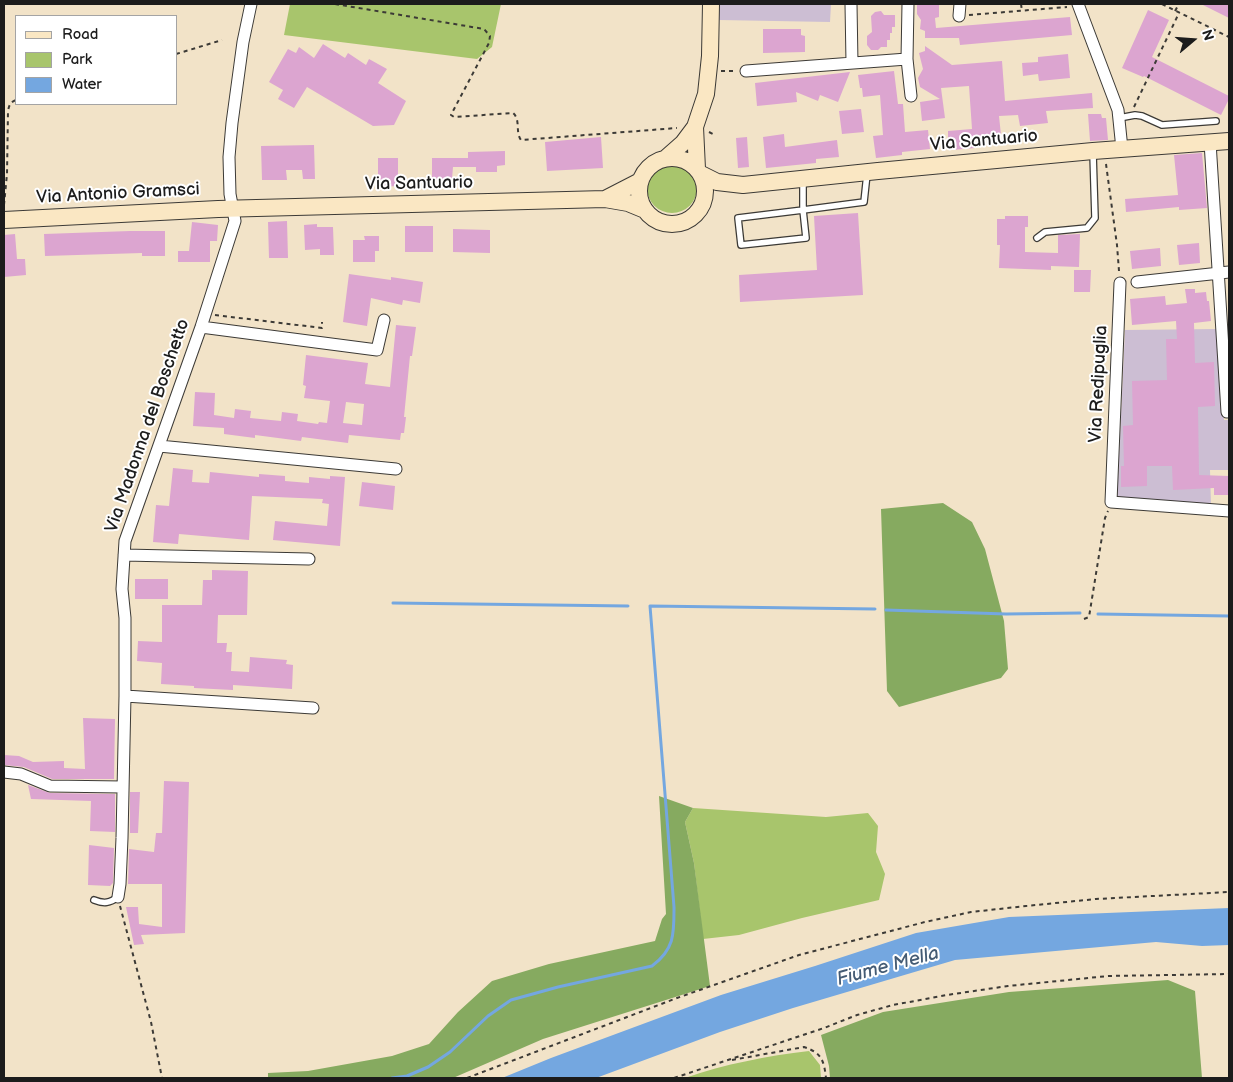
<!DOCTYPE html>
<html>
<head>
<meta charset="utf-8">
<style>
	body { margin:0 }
	#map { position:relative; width:1233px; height:1082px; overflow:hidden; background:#f2e3c8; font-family:"Balsamiq Sans",sans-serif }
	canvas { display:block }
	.frame { position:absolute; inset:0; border:5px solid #1c1c1c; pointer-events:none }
	.legend { position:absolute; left:15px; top:15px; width:162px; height:90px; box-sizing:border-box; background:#fff; border:1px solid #a4a4a4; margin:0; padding:6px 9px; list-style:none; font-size:15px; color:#1c1c1c }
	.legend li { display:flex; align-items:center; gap:10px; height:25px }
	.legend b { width:25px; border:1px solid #a4a4a4 }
	.north { position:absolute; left:1168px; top:15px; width:50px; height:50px; -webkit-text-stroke:4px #fff; paint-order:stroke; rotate:72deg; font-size:14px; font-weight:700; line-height:20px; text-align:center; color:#1c1c1c }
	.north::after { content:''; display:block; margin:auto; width:18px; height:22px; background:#1c1c1c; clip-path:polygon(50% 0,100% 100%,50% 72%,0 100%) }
</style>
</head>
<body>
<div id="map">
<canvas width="1233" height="1082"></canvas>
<div class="frame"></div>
<ul class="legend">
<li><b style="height:6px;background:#fae7c3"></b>Road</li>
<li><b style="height:14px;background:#a8c56c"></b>Park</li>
<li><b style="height:14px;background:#74a7e0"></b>Water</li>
</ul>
<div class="north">N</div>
</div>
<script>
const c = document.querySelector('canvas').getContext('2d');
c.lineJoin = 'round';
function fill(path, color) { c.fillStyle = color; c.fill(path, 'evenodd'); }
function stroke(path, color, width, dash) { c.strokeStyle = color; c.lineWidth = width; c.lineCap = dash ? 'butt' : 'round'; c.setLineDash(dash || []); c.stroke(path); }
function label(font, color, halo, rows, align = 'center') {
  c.font = font + ' "Balsamiq Sans",sans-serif'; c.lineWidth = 4; c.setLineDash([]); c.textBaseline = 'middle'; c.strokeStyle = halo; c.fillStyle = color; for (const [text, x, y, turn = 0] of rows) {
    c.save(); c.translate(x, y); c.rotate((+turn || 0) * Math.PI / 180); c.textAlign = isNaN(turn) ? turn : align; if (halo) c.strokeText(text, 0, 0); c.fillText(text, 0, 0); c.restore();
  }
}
fill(new Path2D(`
	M719 4H831L830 22 719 20Z
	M1216 329 1224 420H1229V470H1210L1211 505 1117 499 1125 330Z`), '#ccbed3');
fill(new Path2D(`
	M290 4H501L492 47 477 59 284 35Z
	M647 188a25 25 0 1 1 50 0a25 25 0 1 1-50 0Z
	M693 808 826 817 868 813 878 826 876 852 885 874 879 900 802 918 739 935 703 939 694 863 685 822Z
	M809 1051 820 1065 821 1078H685C725 1064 767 1056 809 1051Z`), '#a8c56c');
fill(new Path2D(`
	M943 503 972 522 985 549 1004 621 1008 669 1001 678 899 707 887 691 881 509Z
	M659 796 693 808 685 822 694 863 710 986 543 1039 453 1078H268V1073L308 1071 392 1056 429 1044 458 1012 492 981 549 964 655 941 662 919 666 914Z
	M1168 980 1195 991 1202 1078H830L829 1066 821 1035 883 1012 1009 992Z`), '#86aa60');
fill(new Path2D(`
	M1229 908V945L1202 946 1156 942 955 960 793 1008 720 1032 596 1078H502L551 1058 721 995 815 966 916 933 1009 917Z`), '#74a7e0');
stroke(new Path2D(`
	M393 603 628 606
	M886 610 1006 614 1080 613
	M1098 614 1229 616
	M392 1078 407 1076 428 1067 450 1052 488 1016 511 1000 558 987 652 966C675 949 674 933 674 907L650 606 875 609`), '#74a7e0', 3);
fill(new Path2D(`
	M917 4H939V17L935 18 936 28 1070 17 1072 35 960 45 959 38H925V31L920 29 921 20 917 14Z
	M1201 4H1229V18Z
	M1148 10 1169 20 1152 57 1229 96V99L1221 115 1144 76 1143 77 1122 68Z
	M881 11 884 15H895V27H892V33H890V40H887V47H881L878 50H871L867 45V36L872 32 871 16 875 12Z
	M763 29H801V35L805 36V52L763 53Z
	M323 44 345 58 348 53 366 65 369 59 387 69 378 83 406 101 394 125 373 126 307 87 294 108 278 99 283 90 269 82 288 49 296 53 299 47 314 58Z
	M925 46 952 65 1002 61 1005 101 1092 93 1093 108 1046 111 1048 123 1020 126 1018 115 999 116 1001 135 974 138 975 148 952 150 951 141 948 142V131L972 129 969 86 941 88 945 118 922 121 920 102 940 99 920 87 918 78 923 69 919 53 925 51Z
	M1068 54 1070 78 1039 81 1038 74 1023 76 1022 63 1038 62V57Z
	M894 71 898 104H903L905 132 928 130 930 149 902 152V155L876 158 873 136 883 135 880 95 863 97 862 88H860L858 75Z
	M850 72 838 102 820 95 818 101 796 92 797 102 757 106 755 83Z
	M861 109 864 132 842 134 839 111Z
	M1088 114H1101L1102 118H1106L1108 140 1090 141Z
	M784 134 785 147 837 140 839 157 816 159V163L766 168 763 137Z
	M601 137 603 168 547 171 545 142Z
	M747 137 749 167 738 168 736 138Z
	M314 145 315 179H303L302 170H286L287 180H262L261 146Z
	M505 151V165L497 166V172H476V167H453L452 179H432V158H468V152Z
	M1202 153 1207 208 1179 210V207L1126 212 1125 199 1178 195 1174 155Z
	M378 158H398V186L378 187Z
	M858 213 863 295 740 302 739 275 817 270 814 216Z
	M1005 216H1028V227H1025V252L1058 253V235L1080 234 1079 267 1051 266V270L999 268 1000 245H997V219H1005Z
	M287 221 288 258H269L268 222Z
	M192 222 218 225 217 241H210V262H178V251H189Z
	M317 224V227H333L334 255H320V249L305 250 304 225Z
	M405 226H433V252H405Z
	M453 229 490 230V253L453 252Z
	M130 231H165V256H142V253L45 256 44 234Z
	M15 234 17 259H25L26 275 4 277V235Z
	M364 236H379V251H375V262H353V240H365Z
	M1199 243 1200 263 1179 265 1177 245Z
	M1160 248 1161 266 1132 269 1130 251Z
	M1074 270H1091L1090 292H1074Z
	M349 274 391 280V277L423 282 420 303 403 300 402 305 371 298 367 326 343 322Z
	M1185 289H1195V293L1206 292 1207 301H1209L1211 321 1194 323 1195 363 1214 362 1215 406 1198 407 1199 475 1229 476V495H1214V488L1173 490 1172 466H1147V486L1121 487V466H1124L1123 426 1133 425 1132 381 1167 380 1166 339H1177L1176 321 1132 325 1130 299 1165 296 1166 305 1187 303Z
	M396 325 416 327 412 356H410L404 417H406L404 433H401L400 440 349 435 348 443 302 437 301 441 255 435V438L224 434V428L193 426 195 392 215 393 214 415 234 418 235 409 251 411 250 418 281 421 282 412 298 414 297 421 318 424 319 422 327 423 330 401 304 398 306 386 303 385 306 355 368 363 365 384 390 387ZM346 402 364 404 362 425 343 423Z
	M173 468 193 470 192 482 209 483 210 472 259 477V474L285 476V481L309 483V477L330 479V476L345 477 340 546 273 540 275 521 327 526 329 504 322 503 323 499 252 496 249 540 179 534 178 544 153 542 156 505 169 506Z
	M362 482 395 486 393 510 359 506Z
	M212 570 248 571 247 615H218L217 643H227L226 652H232L231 671 249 672 250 657 287 660 286 664 293 665 292 689 233 685V690L194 688V686L161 684 162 663 137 661 138 641 162 642V605H202L203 580H212Z
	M135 579H168V599H135Z
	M83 718 115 719 114 779H52L24 767 4 765V755L19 756 33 762 64 761V768L85 769Z
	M164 781 189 782 185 933 141 935 144 944 134 945 126 907H138L139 924 162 927V884H128L129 849 154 852 156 833H162Z
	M28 785 50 793 115 794V832L90 831 91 801 31 799Z
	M130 792H140L138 833H130Z
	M89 845 114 848 113 883 110 886 88 885Z`), '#dca5d0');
const lane = new Path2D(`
	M1119 118 1135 115 1142 116 1162 125 1216 121
	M803 181V210L738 218 741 245 806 238 803 210 864 202 867 174
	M1037 238 1045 232 1087 228 1095 218 1093 153
	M94 900C104 904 110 903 118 897`);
const street = new Path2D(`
	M851 4 852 63
	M1078 4 1118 110 1122 149
	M959 16 960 4
	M907 59 911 96
	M746 71 907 59 908 4
	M1210 142 1227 412
	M1137 282 1229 272
	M1120 283 1111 502 1229 511
	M201 327 377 350 384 320
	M159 446 396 469
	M124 555 309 559
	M125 696 313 708
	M4 772 21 774 50 786 122 787
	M118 897 120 884 122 838 125 696V618L122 589 125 541 201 327 235 221 230 194 229 157 232 123 243 42 251 4`);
const secondary = new Path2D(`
	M639 191a33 33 0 1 1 66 0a33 33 0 1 1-66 0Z
	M666 158 683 143 695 127
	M697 169 695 127 706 94 710 56 711 4
	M701 174 717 182 743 185 878 171 1093 151 1229 141
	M605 199 640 181
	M4 220 218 209 605 199 628 203 645 210`);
stroke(lane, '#3c3a36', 8);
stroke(street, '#3c3a36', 13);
stroke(secondary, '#3c3a36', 18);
stroke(new Path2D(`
	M335 4 484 29 490 36 489 43 453 111 451 115 454 117 513 113C521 120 515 132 521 140L677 128
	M1021 4 1022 11
	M1162 4 1229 37
	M1175 11 1179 4
	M969 15 1067 7
	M176 54 222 40
	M721 71H736
	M1134 107 1179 13
	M709 132 715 135
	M1106 164 1117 245 1119 271
	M4 205 7 174 8 111C9 106 10 102 16 100
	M215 315 322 328V322
	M1084 619 1089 617 1105 518 1108 511
	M120 906 151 1022 162 1078
	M732 1060 804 1047C822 1053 824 1061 826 1078
	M467 1078 677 998 799 955 925 922 971 912 1026 906 1096 899 1229 892
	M674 1078 824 1028 857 1015 893 1005 947 995 1008 986 1108 976 1229 974`), '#3c3a36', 2, [4, 4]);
stroke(lane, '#fff', 5.5);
stroke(street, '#fff', 11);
stroke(secondary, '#fae7c3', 16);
label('18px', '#1c1c1c', '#fff', [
	["Via Santuario",984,141,-5],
	["Via Santuario",419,184,-1],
	["Via Antonio Gramsci",118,194,-3],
	["Via Redipuglia",1099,384,-87],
	["Via Madonna del Boschetto",148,426,-71]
]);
label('italic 19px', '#445b74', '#fff', [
	["Fiume Mella",888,967,-15]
]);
</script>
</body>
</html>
